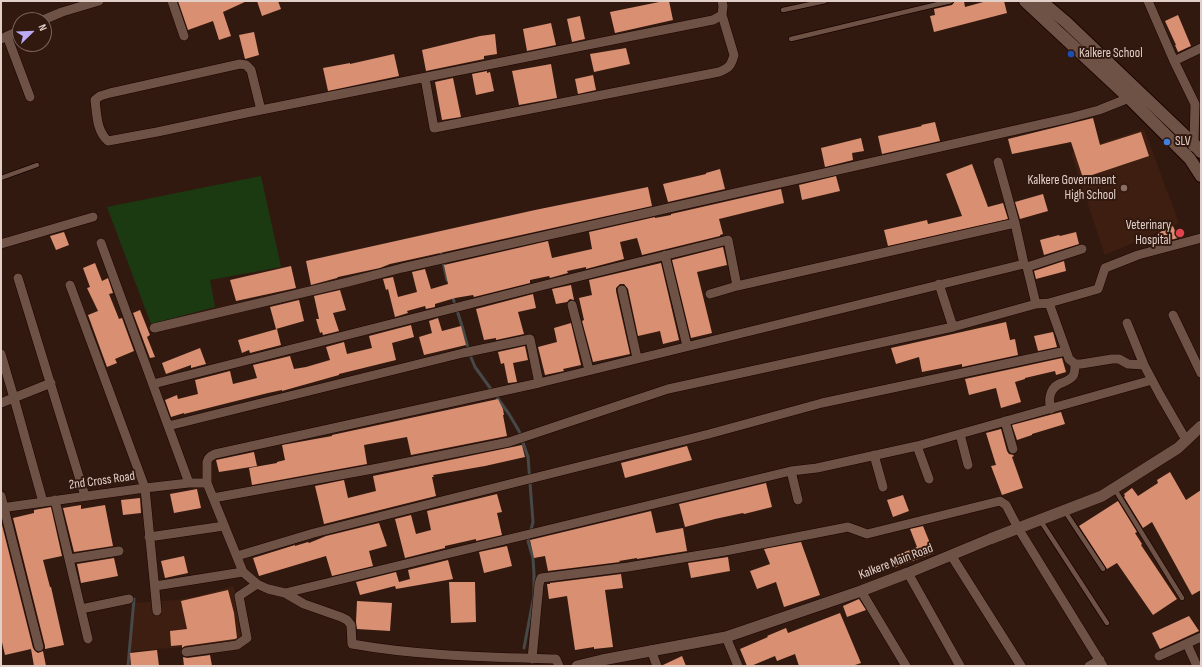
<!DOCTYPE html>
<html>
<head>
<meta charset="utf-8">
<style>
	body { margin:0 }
	#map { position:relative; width:1202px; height:667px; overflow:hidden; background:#32190f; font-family:"Sofia Sans Condensed",sans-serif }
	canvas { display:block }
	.frame { position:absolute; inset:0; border:2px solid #e1cfc8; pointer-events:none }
	.north { position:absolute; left:12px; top:12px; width:40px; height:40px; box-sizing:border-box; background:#32190f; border:1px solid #786259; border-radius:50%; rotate:67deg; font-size:11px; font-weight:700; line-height:16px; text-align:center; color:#e1cfc8 }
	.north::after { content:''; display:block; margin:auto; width:14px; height:18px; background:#bbaaf6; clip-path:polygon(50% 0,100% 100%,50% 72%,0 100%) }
</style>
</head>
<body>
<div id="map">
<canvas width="1202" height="667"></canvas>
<div class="frame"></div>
<div class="north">N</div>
</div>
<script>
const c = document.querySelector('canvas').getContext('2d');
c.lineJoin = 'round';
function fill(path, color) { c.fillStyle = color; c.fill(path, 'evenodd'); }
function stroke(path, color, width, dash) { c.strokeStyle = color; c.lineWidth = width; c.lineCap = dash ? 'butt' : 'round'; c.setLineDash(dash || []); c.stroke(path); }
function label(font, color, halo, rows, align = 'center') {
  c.font = font + ' "Sofia Sans Condensed",sans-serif'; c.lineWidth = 4; c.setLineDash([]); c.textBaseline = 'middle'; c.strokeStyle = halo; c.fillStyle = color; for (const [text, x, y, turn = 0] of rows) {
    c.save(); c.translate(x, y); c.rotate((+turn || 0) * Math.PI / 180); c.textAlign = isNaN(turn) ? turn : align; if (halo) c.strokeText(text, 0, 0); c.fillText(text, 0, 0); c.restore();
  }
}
fill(new Path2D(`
	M1144 129 1179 223 1105 255 1071 153Z
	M234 586 242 643 131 651 134 603 176 600 198 596Z`), '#3d1e11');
fill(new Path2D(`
	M261 176 281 267 210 280 215 307 151 324 107 207Z`), '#1b3a12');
stroke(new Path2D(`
	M440 249 447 280
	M452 295 462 326 470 355 475 367 509 414 519 431 528 457 533 522 528 541 533 558 534 574V595L524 648
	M128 666 134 599`), '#464947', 3);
fill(new Path2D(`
	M178 1H247L223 12 231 36 219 40 213 21 188 30Z
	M257 1H278L281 9 262 16Z
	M664 1H669L673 20 615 33 610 12Z
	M955 1H964L965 7 987 1H1004L1007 13 934 32 930 16 935 15 934 9 952 5Z
	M1178 15 1191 46 1178 52 1175 45H1176L1165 21Z
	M580 16 585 39 572 42 567 19Z
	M551 23 556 45 527 51 523 29Z
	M254 32 259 55 245 59 239 35Z
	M495 34 497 54 484 56V59L426 71 422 50 480 36Z
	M626 48 630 64 594 72 590 54Z
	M394 54 399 76 328 91 323 68 350 63V64Z
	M551 64 557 98 519 105 512 71Z
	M487 71V73L490 72 494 91 476 95 472 74Z
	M593 75 596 90 578 94 575 79Z
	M453 78 461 117 442 120 435 82Z
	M1093 118 1100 145 1141 132 1149 156 1083 178 1071 142 1012 154 1008 139Z
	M935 122 940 141 882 154 878 136 922 126 921 125Z
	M861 138 864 151 852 153 853 160 825 167 821 148Z
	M972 164 988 207 1003 203 1008 219 888 246 884 230 927 220 928 224 962 216 946 174Z
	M720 169 725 189 668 202 663 184 706 174V173Z
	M836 176 840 191 802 200 799 185Z
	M648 187 652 206 422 257 390 264 380 268 338 277 337 278 311 285 306 261 535 210Z
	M781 189 784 203 719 219 723 234 720 235V236L642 255 637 238 620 242 624 259 586 269V267L567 271 568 273 550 278 549 276 530 280V283L474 297 473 295 455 298 435 304V307L426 309 425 306 407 311 408 313 395 317 388 289 386 290 383 279 393 277 398 297 417 292 412 272 425 269 431 289 448 284 444 265 548 241 552 258 592 249 589 232 655 217V218L671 215V214Z
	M1043 194 1048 211 1020 219 1015 202Z
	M1173 226 1178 238 1162 242 1158 233Z
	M64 232 69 245 56 250 50 236Z
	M1076 232 1079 244 1044 255 1040 240 1059 235 1060 236Z
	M723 247 727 265 697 272 712 333 691 338 672 260Z
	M1064 261 1066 271 1036 279 1034 271Z
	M95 263 102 281 108 278 113 293 109 294 119 319 122 318 134 351 115 359 117 363 107 367 88 315 98 311 87 288 90 287 83 268Z
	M661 263 679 340 663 344 660 331 638 336 628 289 624 284H620L616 288V291L630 354 593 362 582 321 584 320 579 298 592 295 589 280Z
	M291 266 296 288 236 301 230 280Z
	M571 285 574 300 570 299 567 302 556 304 552 289Z
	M340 290 346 310 333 313 339 331 323 335 322 332 320 333 316 319H319L314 296Z
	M533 294 536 308 518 312 524 334 496 340V338L484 340 476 309Z
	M299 300 304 321 276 329 270 307Z
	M140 310 150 335 147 337 155 357 150 358 133 313Z
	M438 318 442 331 461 326 466 345 424 355 419 337 432 333 429 321Z
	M1006 322 1010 340 1015 339 1018 355 962 367V364L922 372 919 357 896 364 891 348Z
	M571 323 581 365 563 369 564 371 545 375 538 347 557 342 554 328Z
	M411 325 414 337 392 343 396 360 339 374V375L282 391V390L268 393 184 414V413L171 417 165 400 177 395 178 399 198 394 195 380 230 371 233 384 257 378 253 365 290 356 294 369 306 367 330 360 326 347 344 342 347 354 372 348 369 336Z
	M277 329 281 345 250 353 249 350 242 353 238 340Z
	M1053 332 1057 347 1038 351 1034 336Z
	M525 346 528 360 513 363 517 382 508 383 504 363 501 364 498 352Z
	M200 348 206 364 191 368V365L166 374 162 363Z
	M1062 358 1066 372 1056 375 1055 371 1025 378V379L1015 382 1021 402 1001 408 996 388 969 395 965 379Z
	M498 399 503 409 504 415H503L507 436 411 455 407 437 364 445 367 464 252 485 249 468 277 463V462L285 460 282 445 332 436V435Z
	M1061 412 1065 424 1032 434V435L1017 440 1012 425Z
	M1001 429 1007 451 1009 454 1013 455 1014 456 1012 457 1023 488 1002 495 991 466 996 465 986 433Z
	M522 445 525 457 485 466 433 475 434 477H432L436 496 324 524 315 486 344 480 348 498 376 491 373 476Z
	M687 446 692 460 625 478 621 463Z
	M254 452 257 466 219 472 216 460Z
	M1170 472 1186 500 1201 490V590L1192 595 1152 522 1143 528 1124 497 1125 496 1124 494 1132 488 1138 496 1158 483 1157 480Z
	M766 483 772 507 744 514 743 513 715 519 685 527 679 504Z
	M197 489 201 508 174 513 170 494Z
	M497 494 502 512 497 513 502 535 476 541V539L445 546V548L405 558 395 519 411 515 416 534 431 530 427 511Z
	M903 495 909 511 893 517 887 500Z
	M140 498 141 513 123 515 121 500Z
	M1118 501 1137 532 1135 533 1142 544 1141 545 1177 599 1153 615 1117 563 1107 569 1079 526Z
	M81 505V509L105 505 113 546 74 552 63 508Z
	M51 507 62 556 43 560 50 587H51L64 645 45 649V646L13 518 34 513V510Z
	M651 511 656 533 683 528 687 551 637 559V558L619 561 620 562 548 571 545 556 534 558 530 540Z
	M1 521 33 648 35 651 38 653 43 651 46 666H34L31 649 5 655 1 638Z
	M379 523 387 546 369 551 373 566 332 576 326 556 259 576 253 558 295 545V546L308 542 309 543 326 536Z
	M923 526 934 553 894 568 890 558 917 547 910 529Z
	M801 542 820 595 784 607 776 582 757 589 750 571 770 564 764 549Z
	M507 546 512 566 484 573 479 552Z
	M184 556 188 573 165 578 161 561Z
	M728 557 730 571 691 578 688 563Z
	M114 558 118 576 81 583 77 564Z
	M448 560 453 579 396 589 395 586 360 595 356 582 396 572 399 582 410 579 408 570Z
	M621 574 623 588 605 590 613 647 594 649V647L575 650 567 596 549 599 547 584H550V583Z
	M449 582H475L476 622 451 623Z
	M228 590 234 613 237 638 235 639 185 646 182 648V645L171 646 170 631 187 629 181 601Z
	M859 599 866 610 847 617 843 606Z
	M357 601 392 603 390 631 357 629 356 622Z
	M840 613 861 663 852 666H799L795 654 777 661 775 656 751 666H747L740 649 768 637 767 636 786 628 788 633Z
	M1189 616 1199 631 1160 649 1152 633Z
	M157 650 159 666H131L130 653Z
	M210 655 212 666H184L183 657 187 658Z
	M682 656 686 666H663V665Z`), '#d88f72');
const service = new Path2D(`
	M783 10 825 1
	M791 39 951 1
	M1 178 37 165
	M1114 488 1182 598
	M1064 510 1103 569
	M1040 520 1107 623`);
const minor = new Path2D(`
	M172 1 184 36
	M1148 1 1174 61 1195 104 1194 144 1193 147
	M43 20 62 12 99 1
	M7 36 30 97
	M1 39 20 30
	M1174 61 1201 48
	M425 78 434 128 719 72C729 68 731 66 734 55L722 15
	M261 110 251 70 246 65 240 64 110 93 100 96 95 100C97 114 96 130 108 141L157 132 246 113 713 20 722 15 723 6 722 1
	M998 162 1015 223 1024 264 1027 267 1036 304
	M101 243 189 483
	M1 244 93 217
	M665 255 687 346
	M1024 264 539 383 215 454C211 456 208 457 207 462V483L243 572 257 584 268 589 285 593 791 471 817 468 917 446 1152 380
	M1027 267 1082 249
	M18 278 85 496
	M939 284 953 327
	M70 285 145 488 157 611
	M622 290 637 358
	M710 294 737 286 1015 223
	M1049 303 1068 356 1069 359 1075 364H1081L1112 359H1119L1128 364 1144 365 1160 395 1186 440
	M572 305 589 370
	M1173 315 1201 373
	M1127 323 1144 365
	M154 328 348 282 402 268 1069 118 1099 110 1129 98
	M1 354 14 398 43 502
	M153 384 557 282 728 240 737 286
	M1 403 51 383
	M1051 409C1048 399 1050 389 1059 384 1064 382 1069 381 1073 376 1075 373 1075 368 1075 364
	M1005 421 1013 449
	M168 426 463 353 530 339 539 383
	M960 434 968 465
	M917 446 929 479
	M874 455 883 487
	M791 471 798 500
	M1 496 39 647
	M213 498 373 469 509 442 668 389 953 327 1036 304 1049 303 1098 289 1105 268 1138 255 1201 238
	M55 500 88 639
	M1 508 145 488 189 483H207
	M149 537 224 526
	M951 555 1021 666
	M237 556 314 533 709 434 822 403 1066 351
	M69 559 119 551
	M908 573 960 666
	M155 586 243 572
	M861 591 906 666
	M285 593 304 604 341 617 347 620 351 625 352 644C419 656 488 657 556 659L559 666
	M81 609 129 599
	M726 637 738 666
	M1187 644 1197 666
	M651 650 657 666
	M186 652 237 645 247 638 239 596 257 584
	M1159 656 1201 637
	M532 659 539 584 541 578 628 567 725 551 848 527 867 534 1000 501 1006 505 1018 528 1103 666
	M1089 666 1100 660`);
const tertiary = new Path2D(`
	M577 666 602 660 726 637 861 591 908 573 990 539 1102 496 1178 448 1201 426`);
const secondary = new Path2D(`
	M1025 1 1129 98 1190 159 1201 176
	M1041 1 1066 22 1194 144 1201 152`);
stroke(service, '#190400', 6);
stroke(minor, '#190400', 10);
stroke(tertiary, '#190400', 12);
stroke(secondary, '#190400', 14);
stroke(service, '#6f5246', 4.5);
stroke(minor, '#6f5246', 9);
stroke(tertiary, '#6f5246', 11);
stroke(secondary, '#6f5246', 12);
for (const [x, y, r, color] of [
	[1071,54,4,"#1a4fb4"],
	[1167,142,4,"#3f7fe0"],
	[1124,188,4,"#8d6e63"],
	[1180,233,5,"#e0444e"]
]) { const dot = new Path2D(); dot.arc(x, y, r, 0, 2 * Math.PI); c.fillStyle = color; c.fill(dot); stroke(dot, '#32190f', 1.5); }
label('13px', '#e1cfc8', '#32190f', [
	["Kalkere School",1079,54],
	["SLV",1175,142],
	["Kalkere Government",1116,181,"right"],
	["High School",1116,196,"right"],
	["Veterinary",1171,226,"right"],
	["Hospital",1171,241,"right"]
], 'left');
label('13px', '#e1cfc8', '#32190f', [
	["2nd Cross Road",102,481,-8],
	["Kalkere Main Road",896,562,-21]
]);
</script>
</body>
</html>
